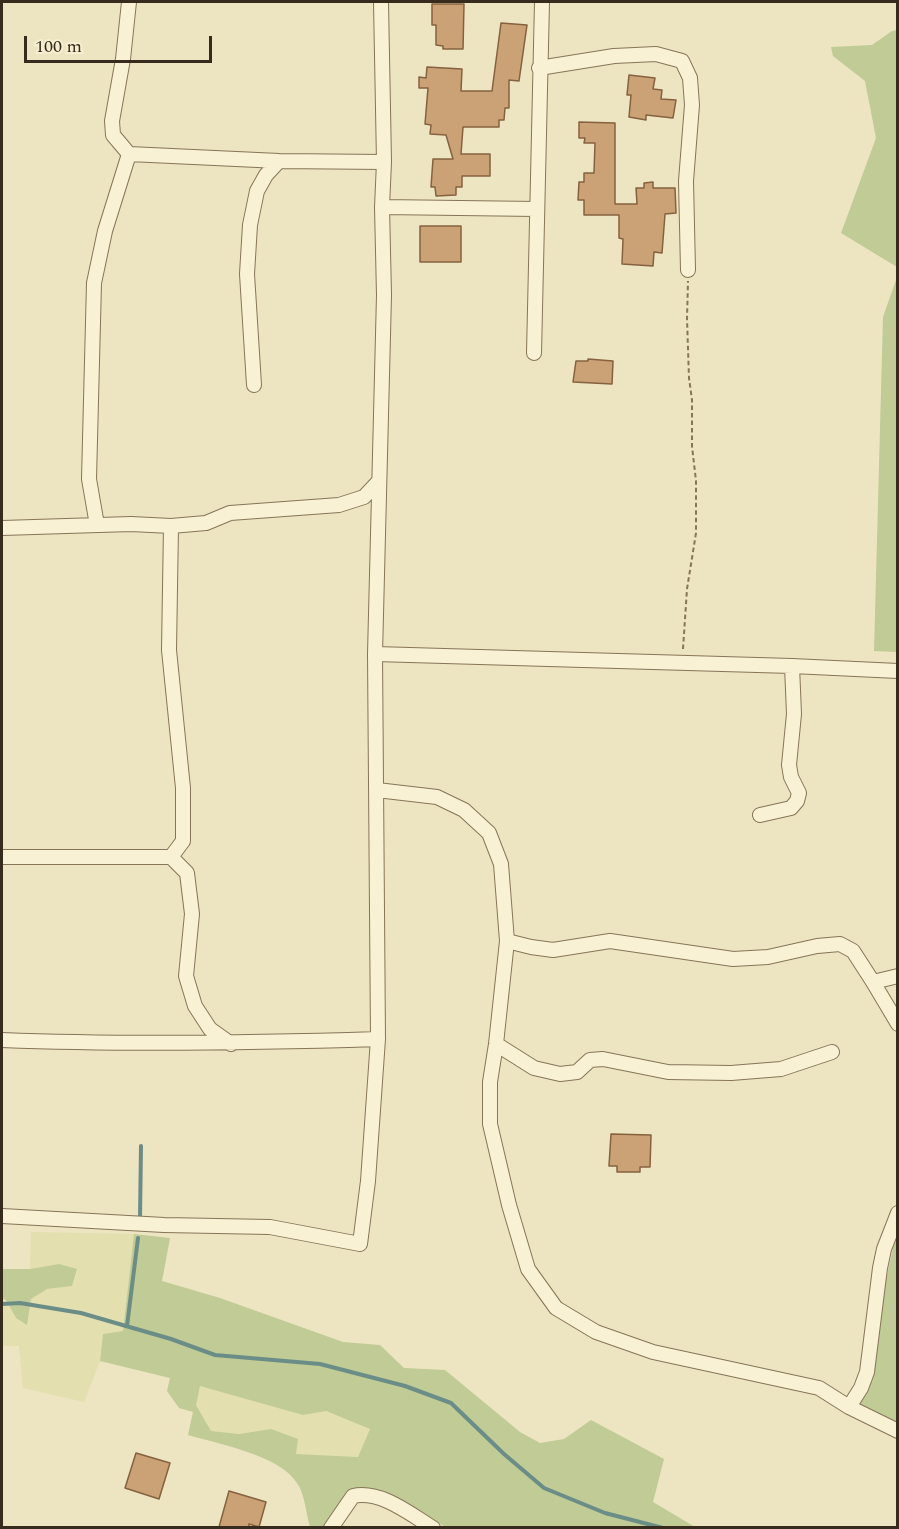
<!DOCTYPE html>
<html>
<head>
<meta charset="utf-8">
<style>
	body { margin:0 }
	#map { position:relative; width:899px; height:1529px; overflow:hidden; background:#ede4c1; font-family:Spectral,serif }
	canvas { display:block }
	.frame { position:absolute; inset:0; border:3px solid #362b1d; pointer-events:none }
	.scale { position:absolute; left:24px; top:36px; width:188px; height:27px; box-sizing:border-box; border:3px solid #362b1d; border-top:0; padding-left:8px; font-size:18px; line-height:21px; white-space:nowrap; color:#362b1d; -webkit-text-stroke:4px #f5eed0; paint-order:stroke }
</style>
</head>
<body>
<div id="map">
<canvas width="899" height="1529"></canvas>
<div class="frame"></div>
<div class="scale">100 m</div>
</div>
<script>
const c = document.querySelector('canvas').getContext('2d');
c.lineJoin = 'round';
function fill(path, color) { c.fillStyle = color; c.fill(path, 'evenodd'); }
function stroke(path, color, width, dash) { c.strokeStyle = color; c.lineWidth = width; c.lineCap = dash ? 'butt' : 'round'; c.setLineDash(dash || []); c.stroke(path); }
fill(new Path2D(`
	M31 1232 134 1234 123 1331 103 1334 100 1361 84 1402 23 1388 19 1346H2V1298L6 1300 16 1318 27 1324 31 1299 47 1289 72 1286 77 1270 59 1264 30 1269Z
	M200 1385 303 1415 326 1411 370 1429 358 1457 295 1454 272 1429 239 1434 211 1431 196 1405Z`), '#e3dfae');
fill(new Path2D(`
	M897 30H898L897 267 841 233 876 138 865 81 833 56 831 47 872 45 892 31Z
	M897 277V652L874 651 883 317Z
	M897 1230V1425L858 1406Z
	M134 1234 170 1238 162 1281 220 1298 343 1342 380 1345 404 1368 445 1370 520 1432 540 1443 564 1439 591 1420 664 1459 653 1502 695 1527H446L400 1505 361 1490 346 1492 325 1527H310C306 1514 305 1494 297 1483 280 1455 218 1444 188 1435L193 1412 179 1408 167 1391 170 1378 100 1361 103 1334 123 1331ZM200 1386 303 1415 326 1411 370 1429 358 1457 296 1454 298 1439 271 1429 239 1434 211 1431 196 1405Z
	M59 1264 77 1269 72 1286 47 1289 31 1299 27 1325 16 1318 6 1300 2 1298V1269H30Z`), '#c0cb95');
stroke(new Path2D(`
	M140 1218 141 1146
	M2 1304 20 1303 81 1313 171 1339 215 1355 320 1364 405 1386 451 1403 504 1454 544 1488 605 1513 663 1528
	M127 1326 138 1238`), '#6b8d88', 4);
const building = new Path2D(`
	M432 4H464L463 49H443V46L436 45V25H432Z
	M501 23 527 25 519 81 509 80V108H505L504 120H499V127H463L461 154H490V176H462V187H456V195L436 196 435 187H431L433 159H453L446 135 430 134 431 125 425 124 428 88H419V77L426 78 427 67 462 69 461 91H492Z
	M629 75 655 78 653 89 662 90 661 99 676 100 673 118 646 115V120L629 117 631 95H627Z
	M579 122 615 123V204H637L636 188H644V183L653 182V188H675L676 213 665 214 662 253 654 252 653 266 622 264 623 239 619 238V215H584V200H578L579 182H584V173H594L595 143H584L585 138H579Z
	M420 226H461V262H420Z
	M588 359 613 361 612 384 573 382 576 361H588Z
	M611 1134 651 1135 650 1167H640V1172H617V1166H609Z
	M136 1453 170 1463 159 1499 125 1488Z
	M229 1491 266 1502 259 1527 249 1524V1527H219Z`);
fill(building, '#cba276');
stroke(building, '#85613f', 1.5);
const street = new Path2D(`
	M129 2 123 59 112 121 113 135 129 154 279 161 384 162
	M539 68 614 56 656 54 682 61 690 78 692 105 686 181 688 270
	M382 207 537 209
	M534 353 542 2
	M254 385 247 274 250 225 257 191 266 175 279 161
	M97 525 89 479 94 283 105 231 129 154
	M2 528 131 524 171 526 206 523 230 513 339 505 364 497 379 481
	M375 654 792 666 794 714 789 765 791 777 799 793 797 801 791 808 760 815
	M792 666 898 671
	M377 790 437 797 464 810 489 833 501 864 507 941 496 1044 490 1082V1124L509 1205 528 1269 556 1308 596 1332 653 1352 819 1388 849 1407 898 1431
	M2 857H171L187 873 192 914 186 976 195 1006 210 1029 231 1044
	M171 857 183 841V788L169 650 171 526
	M507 941 531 947 553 950 610 941 733 959 768 957 817 946 840 944 853 951 873 982 898 976
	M873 982 898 1024
	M2 1040C127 1045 252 1043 378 1039
	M496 1044 534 1068 560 1074 577 1072 590 1060 603 1059 668 1072 731 1073 781 1069 832 1052
	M2 1216 164 1225 270 1227 360 1244 368 1181 378 1039 375 654 384 295 382 207 384 162 381 2
	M849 1407 861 1388 867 1372 880 1268 884 1249 898 1213
	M331 1528 353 1496C381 1490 410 1514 433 1528`);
stroke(street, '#867558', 16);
stroke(new Path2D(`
	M683 649 687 589 696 533V481L692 446V400L689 378 687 319 688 281`), '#867558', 2, [4.5, 3]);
stroke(street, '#f8f1d4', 14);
</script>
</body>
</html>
